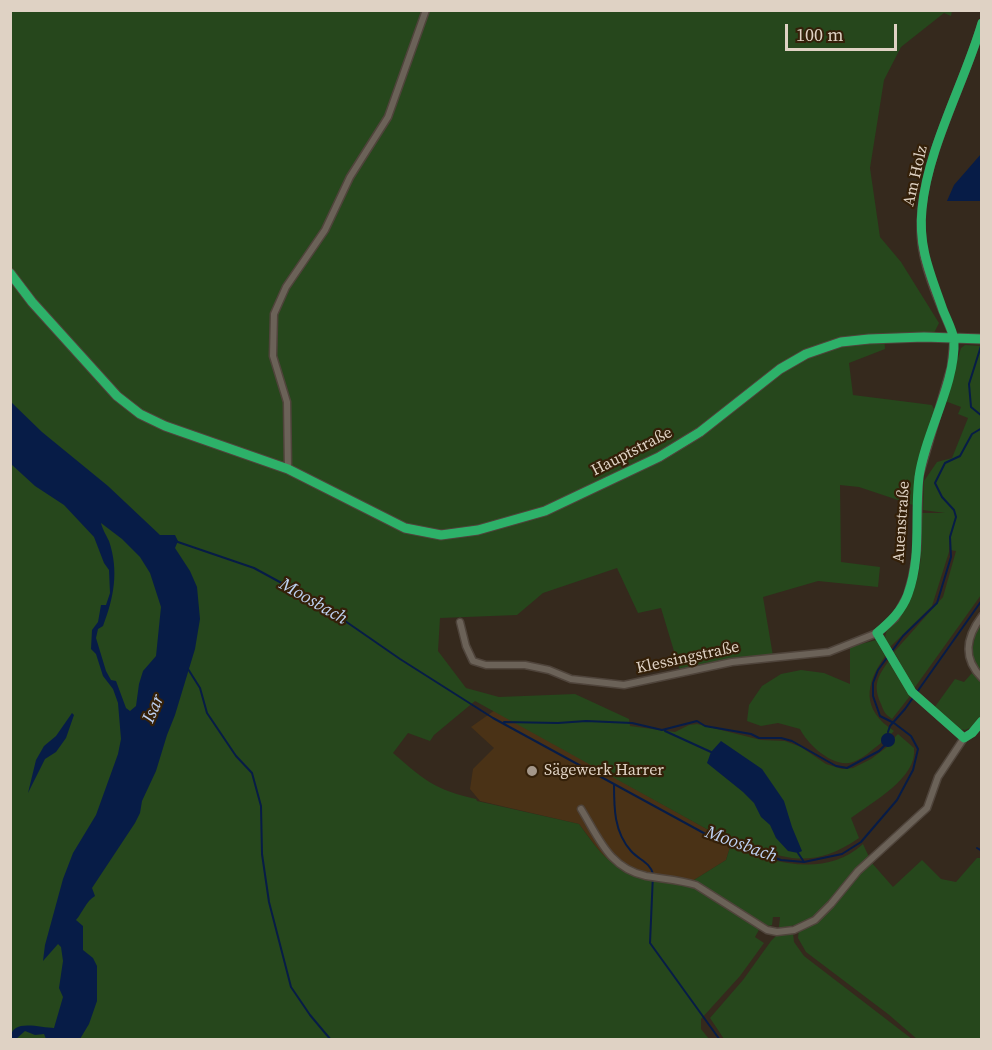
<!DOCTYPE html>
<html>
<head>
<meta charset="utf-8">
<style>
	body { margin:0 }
	#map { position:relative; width:992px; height:1050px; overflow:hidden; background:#35291d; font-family:"Source Serif 4",serif }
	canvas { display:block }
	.frame { position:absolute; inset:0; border:12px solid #dfd2c4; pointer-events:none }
	.scale { position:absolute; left:785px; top:24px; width:112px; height:27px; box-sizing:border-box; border:3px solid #dfd2c4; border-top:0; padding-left:8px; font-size:18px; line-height:21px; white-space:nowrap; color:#dfd2c4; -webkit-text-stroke:4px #342009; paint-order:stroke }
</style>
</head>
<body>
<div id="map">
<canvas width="992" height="1050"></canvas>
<div class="frame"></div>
<div class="scale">100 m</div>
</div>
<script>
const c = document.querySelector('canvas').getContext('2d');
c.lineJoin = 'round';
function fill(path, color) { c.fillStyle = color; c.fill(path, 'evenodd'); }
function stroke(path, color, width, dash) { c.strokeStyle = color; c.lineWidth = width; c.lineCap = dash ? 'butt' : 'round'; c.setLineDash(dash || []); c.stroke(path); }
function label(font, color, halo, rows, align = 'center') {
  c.font = font + ' "Source Serif 4",serif'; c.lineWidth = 4.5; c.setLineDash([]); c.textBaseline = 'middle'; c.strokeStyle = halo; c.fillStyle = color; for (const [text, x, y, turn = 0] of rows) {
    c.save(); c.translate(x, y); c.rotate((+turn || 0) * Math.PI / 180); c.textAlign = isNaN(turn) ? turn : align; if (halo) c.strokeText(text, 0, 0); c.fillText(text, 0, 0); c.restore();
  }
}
fill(new Path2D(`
	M495 710 712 832 733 838 726 860 686 885 651 886 607 861 579 824 480 801 470 789 473 769 494 748 471 727Z`), '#4a3216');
fill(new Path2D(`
	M10 11H952L951 16 944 13 901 47 884 80 870 168 880 237 901 262 939 323 934 333H884L885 349 849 363 853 395 932 405 935 411 918 470 916 506 859 487 840 485 841 562 880 567 878 587 818 581 763 597 773 656 680 671 661 608 638 613 617 568 543 593 517 615 440 618 438 651 466 688 499 697 575 694 629 719 630 726 675 732 689 725 697 724 761 740 785 741 801 747 826 764 842 769 853 768 871 759 887 747 894 744 895 737 898 734 914 748C918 778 872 802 851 818L859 838C800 879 770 849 712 832L475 701 434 735 430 741 408 733 393 753C424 780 435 790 476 799L477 801 579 824C597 848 610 870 641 876L644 880H650L651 878 693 886 760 928 755 937 764 943 740 976 701 1019V1029L709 1039H11Z
	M965 345 981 346V595L913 690C905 678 902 664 894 652L943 597 956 551 950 550 949 530V552L932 606 889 648C876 631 901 616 909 601 923 574 922 543 922 513H945L923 510 924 481 937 462 952 458 968 418 958 414 961 407 945 401 961 348Z
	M981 624V673L971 657 976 631Z
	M876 640 885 656C865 685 861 709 894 731L891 734 888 732 881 738V743C873 749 863 759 853 762 834 769 808 745 800 729L778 723 761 726 747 721 749 705 762 686 781 674 801 670 824 673 850 684V647Z
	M890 659 910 696 892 719C885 714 884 712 881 704 872 684 878 676 890 659Z
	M972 673 981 683V716L972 727 965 730 960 729 934 708 955 679 964 682Z
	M863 844 869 857C838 881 825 928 779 927L780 917H773L772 925 768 926 694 880 726 860 730 847C774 862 824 879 863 844Z
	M977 858H981V1039H917L888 1014 806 952 798 938 799 929 810 924 871 862 893 887 922 860 941 879 956 882Z
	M779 933H793L794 942 804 956 912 1039H724L710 1018 743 980 771 941Z`), '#26471c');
fill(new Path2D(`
	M981 154V201H947L954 185Z
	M10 401 42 432 108 486 160 535H175L178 541 175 548 190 571 197 587 200 619 195 649 175 715 167 735 156 771 142 801 140 813 135 823 92 888 95 896C86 901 83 912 76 920L83 926V950L93 958 97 966V1001L89 1024 80 1039H46L44 1034 35 1035 25 1031 16 1039H11C10 1018 40 1028 54 1028L63 997 59 988 63 961 61 947 58 944 43 961 45 945 63 879 73 853 96 815 118 754 121 739 118 703 113 689 103 676 96 654 91 649 92 630 98 622 101 605H106L110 593 109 570 104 563 94 537 64 505 35 486 11 464ZM101 523 122 539 140 557 150 573 161 607 156 656 143 671 139 684 136 706 130 711 126 708 116 681 111 680 106 671 96 638 98 629 103 626C114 597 119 571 109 541 106 535 102 528 101 523Z
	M72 713 74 715 66 738 56 752 45 759 28 793 36 760 44 746 56 736Z
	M881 740a7 7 0 1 1 14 0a7 7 0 1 1-14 0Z
	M721 741 762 769 784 801 792 827 802 851 798 853 788 851 776 838 770 825 761 817 754 803 743 792 707 763 711 752Z`), '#071c47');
stroke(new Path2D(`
	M981 346 969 384 971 407 982 416
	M175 541 254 568 322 605 400 659 493 718 711 837 781 860 804 862 842 854 861 842 897 800 913 770 918 749 911 736 894 723 880 716 873 696V683L878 670 903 636 937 603 951 557 950 537 956 517 954 510 942 497 935 483 945 463 960 456 972 434 982 428
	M188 669 200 688 207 713 236 756 252 773 261 806 262 854 269 902 291 987 310 1015 331 1040
	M504 722 558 723 586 721 632 723 662 730 697 721 705 726 751 734 759 738H781L792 741 836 766 847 768 879 751 884 746
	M665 731 711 752
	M888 732 890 726 905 709 982 600
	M614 784C614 808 614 832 631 851 639 860 650 862 653 874L650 943 720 1040
	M977 848 982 851
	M798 853 804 862`), '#071c47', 2);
const minor = new Path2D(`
	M288 469 287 402 273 356 274 314 286 287 325 230 350 177 388 117 426 10
	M982 616C966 637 962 658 982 678
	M460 622 466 646 473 661 486 665H525L549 670 571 679 624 685 732 662 829 652 877 633 895 618 907 596 912 578 917 550 919 477 951 367 954 338C942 309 923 269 921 238 917 165 962 92 982 23
	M877 633 912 692 964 738
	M581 809C599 838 609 868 646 876 663 879 680 880 696 885L767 930 777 932 794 930 815 920 831 904 858 871 927 808 938 777 964 738 972 733 982 721`);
const secondary = new Path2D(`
	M10 273 32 302 117 396 140 414 165 426 288 469 405 528 441 535 478 530 545 511 659 457 700 432 780 369 806 354 841 342 869 339 924 337 982 339`);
stroke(minor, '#4f443b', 9);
stroke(secondary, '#4f443b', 11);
stroke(minor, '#6b6258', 6);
stroke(secondary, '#71665e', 8);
stroke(new Path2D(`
	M982 23C964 84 928 147 922 209 918 248 931 275 943 310 947 320 953 331 954 340 956 384 925 433 919 477 914 516 922 556 908 594 902 611 890 622 877 633L912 692 964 738 972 733 982 721
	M10 273 32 302 117 396 140 414 165 426 288 469 405 528 441 535 478 530 545 511 659 457 700 432 780 369 806 354 841 342 869 339 924 337 982 339`), '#2db169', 9);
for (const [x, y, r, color] of [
	[532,771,6,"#a4978a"]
]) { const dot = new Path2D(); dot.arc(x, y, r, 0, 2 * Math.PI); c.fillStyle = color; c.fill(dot); stroke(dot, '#342009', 2); }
label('16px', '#dfd2c4', '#342009', [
	["Am Holz",916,176,-77],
	["Hauptstraße",632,452,-27],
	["Auenstraße",902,522,-86],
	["Klessingstraße",688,658,-12]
]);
label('16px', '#dfd2c4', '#342009', [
	["Sägewerk Harrer",544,771]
], 'left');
label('italic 18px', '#bed1f2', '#342009', [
	["Moosbach",313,602,30],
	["Isar",154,709,-67],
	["Moosbach",741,845,20]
]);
</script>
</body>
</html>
